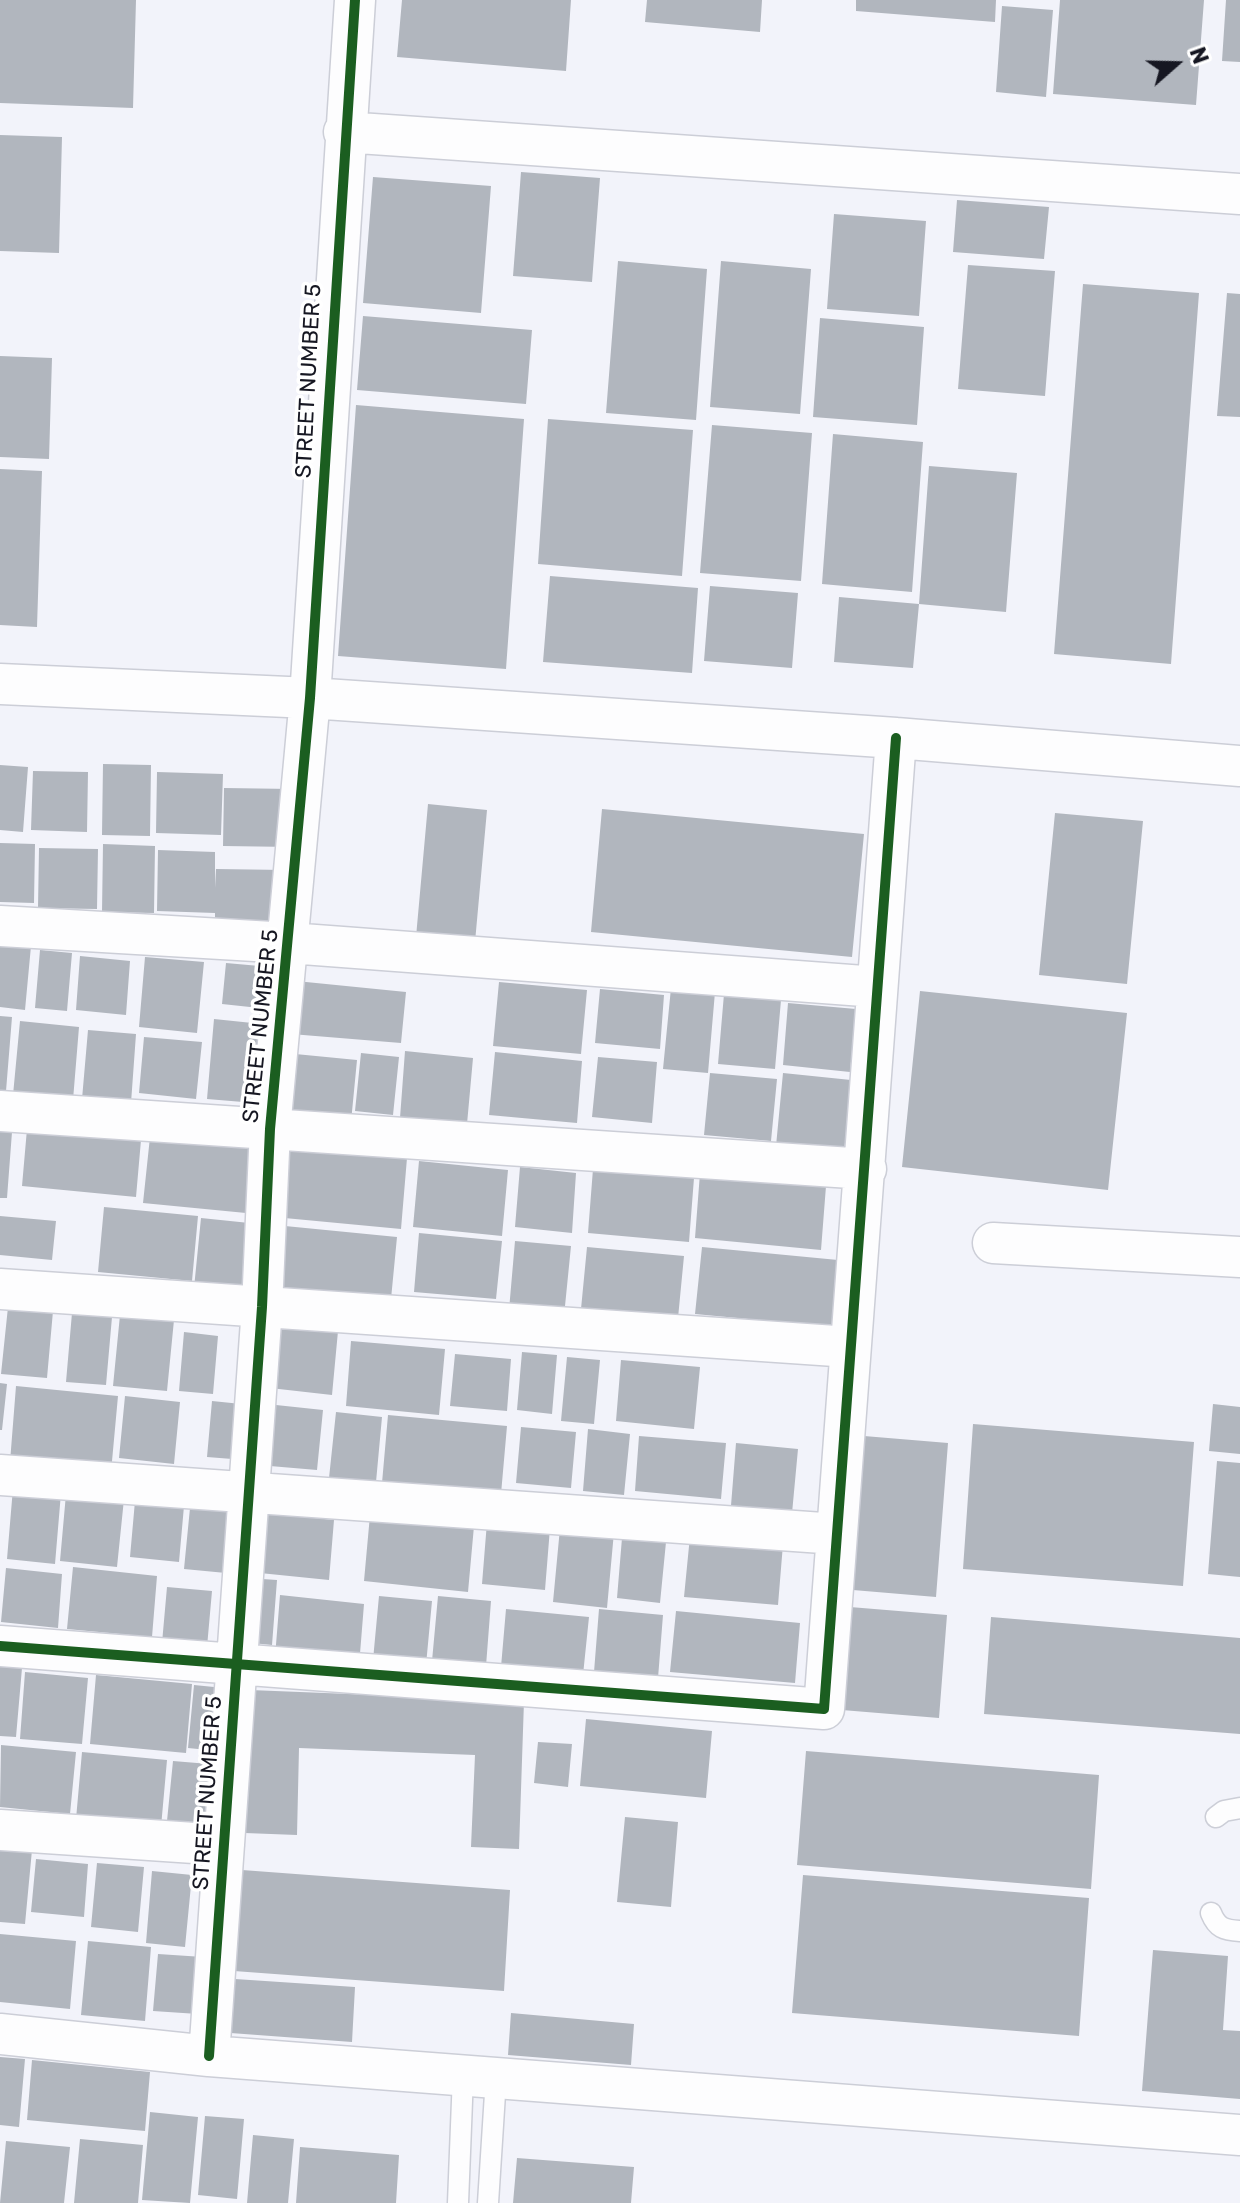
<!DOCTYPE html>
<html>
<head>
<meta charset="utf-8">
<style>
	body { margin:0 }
	#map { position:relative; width:1240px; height:2203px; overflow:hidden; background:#f2f3fa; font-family:Rubik,sans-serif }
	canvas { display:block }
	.north { position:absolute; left:1136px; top:24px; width:80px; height:80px; -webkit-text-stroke:6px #fff; paint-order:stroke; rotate:70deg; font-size:22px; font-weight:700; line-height:32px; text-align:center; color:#161722 }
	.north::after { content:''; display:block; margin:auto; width:28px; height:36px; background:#161722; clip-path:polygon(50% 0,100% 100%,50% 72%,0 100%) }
</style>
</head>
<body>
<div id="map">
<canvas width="1240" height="2203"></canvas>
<div class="north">N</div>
</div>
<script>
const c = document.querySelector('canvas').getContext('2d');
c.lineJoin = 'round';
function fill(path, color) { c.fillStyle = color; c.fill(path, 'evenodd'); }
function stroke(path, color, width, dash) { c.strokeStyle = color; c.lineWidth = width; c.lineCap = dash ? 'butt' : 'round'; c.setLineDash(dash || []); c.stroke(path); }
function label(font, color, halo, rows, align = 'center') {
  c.font = font + ' Rubik,sans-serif'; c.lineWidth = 7; c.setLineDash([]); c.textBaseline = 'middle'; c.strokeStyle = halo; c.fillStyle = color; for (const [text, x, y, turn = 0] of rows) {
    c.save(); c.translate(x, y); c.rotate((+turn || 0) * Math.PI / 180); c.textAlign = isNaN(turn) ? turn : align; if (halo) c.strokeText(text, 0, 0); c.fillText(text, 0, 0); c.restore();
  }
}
fill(new Path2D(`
	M0 0H136L133 108 0 103Z
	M402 0H571L566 71 397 57Z
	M647 0H762L760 32 645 22Z
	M856 0H996L995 22 856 11Z
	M1060 0H1204L1196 105 1053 94Z
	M1226 0H1240V62L1222 61Z
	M1002 6 1053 10 1046 97 996 92Z
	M0 135 62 137 59 253 0 251Z
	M521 172 600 178 592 282 513 276Z
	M373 177 491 186 481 313 363 303Z
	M957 200 1049 207 1044 259 953 252Z
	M834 214 926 221 919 316 827 309Z
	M618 261 707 269 696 420 606 413Z
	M721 261 811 269 800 414 710 407Z
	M968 265 1055 271 1045 396 958 389Z
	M1083 284 1199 293 1171 664 1054 654Z
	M1227 293 1240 294V417L1217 416Z
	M363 316 532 330 526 404 357 390Z
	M820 318 924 327 917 425 813 417Z
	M0 356 52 358 49 459 0 457Z
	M356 405 524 419 506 669 338 656Z
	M548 419 693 430 682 576 538 564Z
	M712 425 812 433 801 581 700 573Z
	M833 434 923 442 912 592 822 584Z
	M929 466 1017 473 1006 612 919 604Z
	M0 469 42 471 37 627 0 625Z
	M550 576 698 588 692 673 543 662Z
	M710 586 798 593 792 668 704 661Z
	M839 597 919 604 913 668 834 662Z
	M103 764 151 765 150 836 102 835Z
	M0 765 28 767 23 832 0 830Z
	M33 771 88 772 87 832 31 830Z
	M157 772 223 774 221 835 156 833Z
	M224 788 293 789V847L223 846Z
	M428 804 487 810 475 942 416 937Z
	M602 809 864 834 852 957 591 932Z
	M1055 813 1143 821 1127 984 1039 975Z
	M0 843 35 844 34 903 0 902Z
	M103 844 155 846 154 913 102 912Z
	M39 848 98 849 97 909 38 908Z
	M158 850 215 852V888L216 869 285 870 284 923 215 921V913L157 911Z
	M0 943 31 946 25 1010 0 1007Z
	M40 950 72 953 67 1011 35 1008Z
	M80 956 130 961 126 1015 76 1010Z
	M145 957 204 962 197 1033 139 1027Z
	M226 963 282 968 278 1010 222 1004Z
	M296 981 406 992 401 1043 291 1034Z
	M499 982 587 990 581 1054 493 1046Z
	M671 988 715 992 708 1073 663 1069Z
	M600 989 664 995 660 1049 595 1043Z
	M920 991 1127 1013 1108 1190 902 1167Z
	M724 994 781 1000 775 1069 718 1064Z
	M788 1003 856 1009 850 1072 783 1065Z
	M0 1016 12 1017 6 1091H0Z
	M214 1019 262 1024 255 1103 207 1099Z
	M20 1021 79 1027 73 1100 13 1095Z
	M88 1030 136 1034 131 1103 82 1099Z
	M144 1037 202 1042 196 1099 139 1093Z
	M405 1051 473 1058 467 1124 400 1118Z
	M495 1052 582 1061 577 1123 489 1115Z
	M285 1053 357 1060 351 1122 279 1115Z
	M361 1053 399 1057 393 1115 355 1111Z
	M598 1057 657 1062 652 1123 592 1117Z
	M710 1073 777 1079 771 1141 704 1135Z
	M783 1073 851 1080 844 1153 776 1146Z
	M27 1129 141 1140 136 1197 22 1186Z
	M0 1131 12 1132 7 1198H0Z
	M150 1137 252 1147 246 1213 143 1203Z
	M281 1147 407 1158 401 1229 274 1217Z
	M419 1161 508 1170 502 1236 413 1227Z
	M520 1167 576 1173 572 1233 515 1227Z
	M593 1169 694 1178 689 1242 588 1233Z
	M700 1173 826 1186 821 1250 695 1238Z
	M104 1207 198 1216 192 1281 98 1272Z
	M0 1216 56 1221 52 1260 0 1255Z
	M201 1218 259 1224 253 1293 194 1288Z
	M285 1226 397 1237 391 1299 280 1289Z
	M419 1233 502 1241 496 1299 414 1292Z
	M515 1241 571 1246 564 1316 509 1310Z
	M587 1247 684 1256 678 1318 581 1309Z
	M702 1247 838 1260 833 1327 695 1314Z
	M8 1307 53 1311 47 1378 1 1374Z
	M72 1313 112 1317 106 1385 66 1382Z
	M120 1315 174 1320 167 1391 113 1386Z
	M276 1325 338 1331 332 1395 270 1388Z
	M184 1332 218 1336 213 1394 179 1391Z
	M351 1341 445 1349 439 1415 346 1406Z
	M522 1352 557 1355 552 1414 517 1410Z
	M455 1354 511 1359 507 1411 450 1406Z
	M567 1357 600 1360 594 1424 561 1421Z
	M621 1360 700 1367 694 1429 616 1421Z
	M0 1383 7 1384 2 1430H0Z
	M16 1386 118 1396 111 1472 10 1462Z
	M125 1396 180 1402 174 1464 119 1458Z
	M212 1401 251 1405 245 1460 207 1457Z
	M1213 1404 1240 1407V1454L1209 1451Z
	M276 1405 323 1410 317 1470 270 1466Z
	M336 1412 382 1417 376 1482 329 1478Z
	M388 1415 507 1426 501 1494 382 1483Z
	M973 1424 1194 1442 1183 1586 963 1569Z
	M521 1427 576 1432 571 1488 516 1483Z
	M588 1429 630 1434 624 1495 583 1491Z
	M639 1436 726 1443 721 1499 635 1491Z
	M864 1436 948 1443 936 1597 853 1590Z
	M736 1443 798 1449 791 1524 730 1518Z
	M1217 1461 1240 1463V1577L1208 1574Z
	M13 1488 61 1493 55 1564 7 1559Z
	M66 1494 124 1499 117 1567 60 1561Z
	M135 1501 184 1506 179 1562 130 1557Z
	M190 1508 232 1512 226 1573 184 1569Z
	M255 1512 334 1520 329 1580 250 1572Z
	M370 1515 474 1526 468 1592 364 1581Z
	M487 1522 550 1528 545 1590 482 1584Z
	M560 1528 614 1532 607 1608 553 1602Z
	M690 1536 783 1544 778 1605 684 1597Z
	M622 1538 666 1542 660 1603 617 1598Z
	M73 1567 157 1576 152 1637 67 1629Z
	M6 1568 62 1574 58 1628 1 1622Z
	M248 1578 277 1580 272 1645 242 1642Z
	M167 1587 212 1591 207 1647 162 1643Z
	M280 1595 364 1604 359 1666 275 1657Z
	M379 1596 432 1601 426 1665 373 1660Z
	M438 1596 491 1601 486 1666 432 1661Z
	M850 1607 947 1615 939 1718 842 1710Z
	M506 1609 589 1617 583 1675 501 1667Z
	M599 1609 663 1615 658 1678 594 1672Z
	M676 1611 800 1623 795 1683 670 1672Z
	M991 1617 1240 1638V1734L984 1714Z
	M0 1666 22 1668 16 1737 0 1736Z
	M25 1672 88 1678 82 1744 20 1739Z
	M96 1675 192 1684 186 1753 90 1744Z
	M194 1685 234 1689 228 1752 188 1748Z
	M250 1690 524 1701 519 1849 471 1847 475 1755 299 1748 297 1835 245 1833Z
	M586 1719 712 1731 706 1798 580 1786Z
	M538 1742 572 1744 568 1787 534 1783Z
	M1 1745 76 1752 70 1814 0 1807Z
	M806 1751 1099 1775 1091 1889 797 1865Z
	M82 1752 167 1760 161 1827 76 1819Z
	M173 1761 221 1765 217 1826 167 1821Z
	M625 1817 678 1822 671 1907 617 1902Z
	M0 1847 32 1850 25 1924 0 1922Z
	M36 1859 88 1864 84 1917 31 1912Z
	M97 1863 144 1867 138 1932 91 1927Z
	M242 1870 510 1890 504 1991 234 1971Z
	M152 1871 192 1875 185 1947 146 1943Z
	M803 1875 1089 1898 1079 2036 792 2013Z
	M0 1934 76 1941 70 2009 0 2002Z
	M88 1941 151 1947 145 2021 81 2015Z
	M1153 1950 1228 1956 1223 2030 1240 2031V2099L1142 2091Z
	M158 1954 203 1957 198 2014 153 2011Z
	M220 1978 355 1987 352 2042 217 2032Z
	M511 2013 634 2024 631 2065 508 2055Z
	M0 2057 25 2059 19 2127 0 2125Z
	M32 2060 150 2072 145 2131 27 2120Z
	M150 2112 198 2117 190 2203 142 2200Z
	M205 2116 244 2119 237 2199 198 2195Z
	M253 2135 294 2139 288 2203H247Z
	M80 2139 143 2145 138 2203H74Z
	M6 2141 70 2147 64 2203H0Z
	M300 2147 399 2155 396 2203H296Z
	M517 2158 634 2167 631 2203H513Z`), '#b1b6be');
const lane = new Path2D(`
	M1216 1817 1224 1811 1240 1808
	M1211 1913C1217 1928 1224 1930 1240 1931
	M458 2203 463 2075
	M488 2203 496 2078`);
const street = new Path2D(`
	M344 132 1240 194
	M0 684 310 698 896 738 1240 766
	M0 926 289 943 877 987
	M0 1111 866 1169
	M993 1243 1240 1257
	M0 1289 850 1347
	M0 1475 837 1534
	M0 1646 824 1709 896 738
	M0 1830 224 1845
	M0 2034 209 2056 1240 2135
	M209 2056 262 1307 270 1129 310 698 355 0`);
stroke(lane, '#ccced7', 23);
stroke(street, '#ccced7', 43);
stroke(lane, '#fdfdfe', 20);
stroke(street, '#fdfdfe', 40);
stroke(new Path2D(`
	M0 1646 824 1709 896 738
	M209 2056 262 1307 270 1129 310 698 355 0`), '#1b5e20', 10);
label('22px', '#161722', '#fff', [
	["STREET NUMBER 5",309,381,-87],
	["STREET NUMBER 5",261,1026,-84],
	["STREET NUMBER 5",208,1793,-86]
]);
</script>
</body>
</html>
